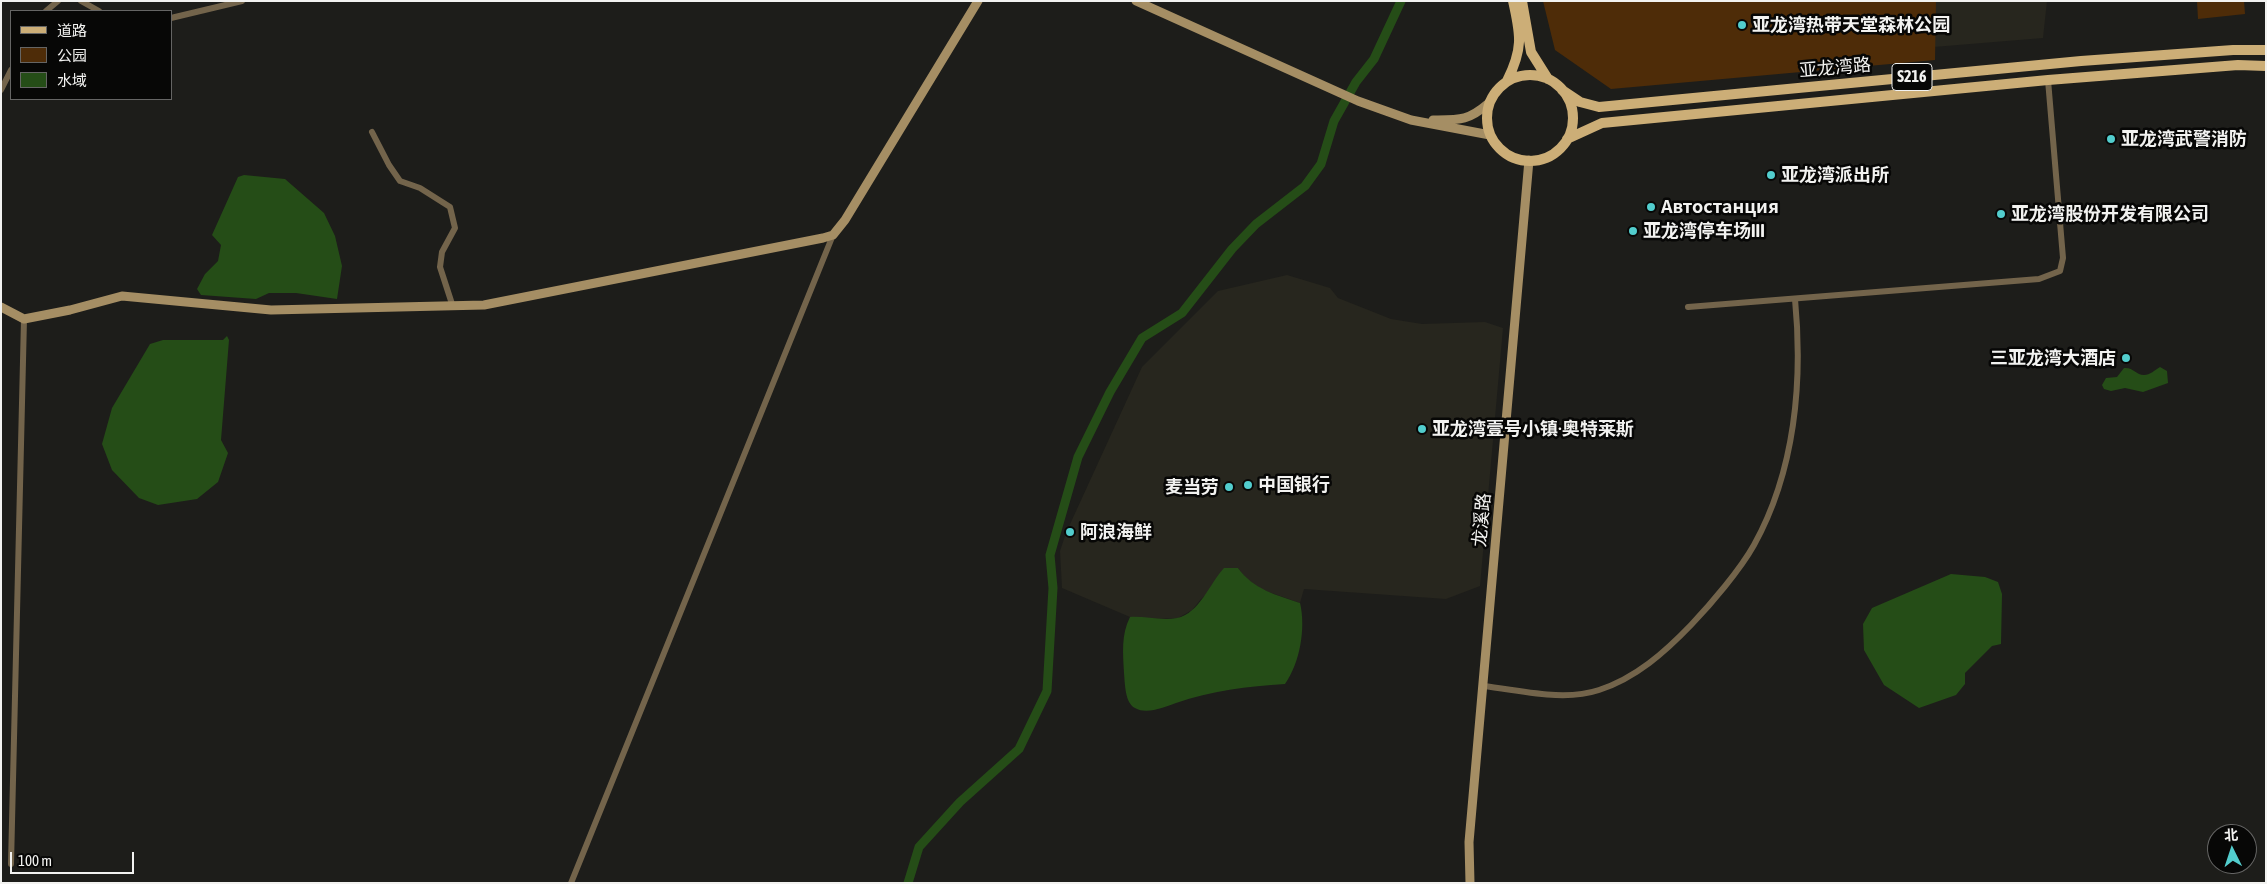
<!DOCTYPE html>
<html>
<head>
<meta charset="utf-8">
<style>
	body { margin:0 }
	#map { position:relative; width:2267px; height:884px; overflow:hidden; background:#1d1d1a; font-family:"Asap Condensed","Noto Sans SC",sans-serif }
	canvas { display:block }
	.frame { position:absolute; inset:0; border:2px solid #f2f2f0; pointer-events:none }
	.legend { position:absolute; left:10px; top:10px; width:162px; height:90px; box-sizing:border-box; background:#070706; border:1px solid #656564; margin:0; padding:6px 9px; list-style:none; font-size:15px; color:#f2f2f0 }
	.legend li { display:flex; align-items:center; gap:10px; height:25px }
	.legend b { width:25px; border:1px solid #656564 }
	.north { position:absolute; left:2207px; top:824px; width:50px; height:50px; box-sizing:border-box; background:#070706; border:1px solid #656564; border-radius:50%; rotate:356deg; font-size:14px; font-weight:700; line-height:20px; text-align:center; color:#f2f2f0 }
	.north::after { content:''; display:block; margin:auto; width:18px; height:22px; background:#52cdcd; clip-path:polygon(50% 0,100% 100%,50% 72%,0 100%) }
	.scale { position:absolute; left:10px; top:852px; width:124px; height:22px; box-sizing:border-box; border:2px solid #f2f2f0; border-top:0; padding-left:6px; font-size:15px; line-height:18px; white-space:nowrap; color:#f2f2f0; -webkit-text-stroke:4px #070706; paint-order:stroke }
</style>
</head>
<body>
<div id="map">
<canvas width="2267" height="884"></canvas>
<div class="frame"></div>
<ul class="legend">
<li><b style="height:6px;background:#ccae77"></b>道路</li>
<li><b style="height:14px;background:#4e2c08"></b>公园</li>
<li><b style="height:14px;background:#254d17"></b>水域</li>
</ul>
<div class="north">北</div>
<div class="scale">100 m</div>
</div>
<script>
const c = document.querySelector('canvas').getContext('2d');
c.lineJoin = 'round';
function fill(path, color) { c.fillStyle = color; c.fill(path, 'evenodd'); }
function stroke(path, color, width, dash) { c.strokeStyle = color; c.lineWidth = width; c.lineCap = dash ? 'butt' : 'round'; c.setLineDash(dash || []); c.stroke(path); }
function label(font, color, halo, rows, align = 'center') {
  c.font = font + ' "Asap Condensed","Noto Sans SC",sans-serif'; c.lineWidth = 5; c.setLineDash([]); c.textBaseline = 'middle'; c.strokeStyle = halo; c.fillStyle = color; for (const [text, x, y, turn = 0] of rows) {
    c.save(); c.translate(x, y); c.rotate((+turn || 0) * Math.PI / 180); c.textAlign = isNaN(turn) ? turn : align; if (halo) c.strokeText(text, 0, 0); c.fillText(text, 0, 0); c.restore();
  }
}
fill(new Path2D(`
	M1660 1H2047L2043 38 1666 69Z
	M1287 275 1330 288 1338 298 1391 319 1422 324 1485 322 1503 328 1480 586 1446 599 1304 589 1300 603 1263 590 1246 579 1238 568 1201 599 1192 610 1178 618 1155 619 1130 617 1062 588 1060 551 1066 533 1142 367 1218 291Z`), '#27261e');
fill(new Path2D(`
	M1543 1H1936L1935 60 1611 89 1555 50Z
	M2197 1H2244L2245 14 2198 19Z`), '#4e2c08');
fill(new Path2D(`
	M244 175 285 179 324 213 335 236 342 266 337 299 296 293H269L256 299 201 295 197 289 205 274 218 261 221 245 212 235 238 177Z
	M227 336 229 340 221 440 228 453 218 482 197 499 158 505 139 498 112 470 102 444 112 408 150 344 163 340H223Z
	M2160 367 2167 371 2168 383 2143 392 2125 388 2111 391 2104 389 2102 385 2106 378 2117 377 2124 368C2133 367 2136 375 2144 375 2150 375 2155 370 2160 367Z
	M1224 568H1238C1253 589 1276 595 1300 603 1306 628 1300 663 1285 684 1248 686 1211 691 1176 703 1164 707 1147 715 1135 708 1125 703 1125 684 1124 673 1123 653 1121 635 1130 617 1145 616 1161 621 1177 618 1199 614 1210 583 1224 568Z
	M1951 574 1985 577 1998 582 2002 594 2001 644 1992 646 1965 673V684L1956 695 1919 708 1884 685 1864 650 1863 624 1872 608Z`), '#254d17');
stroke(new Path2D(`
	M908 883 919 847 960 802 1019 749 1047 691 1053 588 1050 555 1078 457 1110 392 1142 338 1182 313 1232 249 1256 224 1305 186 1321 164 1334 121 1356 82 1374 59 1401 1`), '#254d17', 9);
stroke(new Path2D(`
	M81 1 99 11
	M46 11 58 1
	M171 18 242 1
	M1 90 11 70
	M372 132 389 165 400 181 420 188 450 207 455 228 442 252 440 267 453 307
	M1688 307 2039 279 2060 271 2063 258 2048 80
	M1483 686C1520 690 1563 702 1599 690 1636 678 1665 652 1691 625 1711 604 1740 570 1754 545 1795 471 1803 382 1795 299
	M11 864 24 319
	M571 883 833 235`), '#73644b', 6);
stroke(new Path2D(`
	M1136 1 1358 101 1411 120 1490 135
	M1433 120C1460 120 1468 121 1489 103
	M1 307 24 319 70 310 122 296 271 310 484 305 823 238 833 235 845 220 978 1
	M1470 883 1469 842 1529 160`), '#a58e64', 9);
stroke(new Path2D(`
	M1522 1 1531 52 1548 79
	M1487 118a43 43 0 1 1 86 0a43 43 0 1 1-86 0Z
	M1507 81C1523 49 1521 36 1513 1
	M1562 90 1580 102 1599 107 2081 61 2233 50H2266
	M1567 139 1602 123 2048 80 2238 65 2266 66`), '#ccae77', 10);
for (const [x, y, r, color] of [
	[1742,25,5,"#52cdcd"],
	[2111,139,5,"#52cdcd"],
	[1771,175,5,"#52cdcd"],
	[1651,207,5,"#52cdcd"],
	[2001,214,5,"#52cdcd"],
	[1633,231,5,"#52cdcd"],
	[2126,358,5,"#52cdcd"],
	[1422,429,5,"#52cdcd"],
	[1248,485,5,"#52cdcd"],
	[1229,487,5,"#52cdcd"],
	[1070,532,5,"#52cdcd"]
]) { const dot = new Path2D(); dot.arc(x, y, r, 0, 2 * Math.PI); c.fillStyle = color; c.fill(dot); stroke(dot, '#070706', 2); }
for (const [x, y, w] of [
	[1912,77,40]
]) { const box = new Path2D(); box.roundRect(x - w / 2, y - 13.5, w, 27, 4); c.fillStyle = '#070706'; c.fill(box); stroke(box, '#f2f2f0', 1); }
label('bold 16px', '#f2f2f0', null, [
	["S216",1912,77]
]);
label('bold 18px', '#f2f2f0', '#070706', [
	["亚龙湾热带天堂森林公园",1752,25],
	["亚龙湾武警消防",2121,139],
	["亚龙湾派出所",1781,175],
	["Автостанция",1661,207],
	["亚龙湾股份开发有限公司",2011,214],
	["亚龙湾停车场III",1643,231],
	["三亚龙湾大酒店",2116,358,"right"],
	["亚龙湾壹号小镇·奥特莱斯",1432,429],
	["中国银行",1258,485],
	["麦当劳",1219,487,"right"],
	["阿浪海鲜",1080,532]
], 'left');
label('18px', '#f2f2f0', '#070706', [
	["亚龙湾路",1835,68,-5],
	["龙溪路",1482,520,-85]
]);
</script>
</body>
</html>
